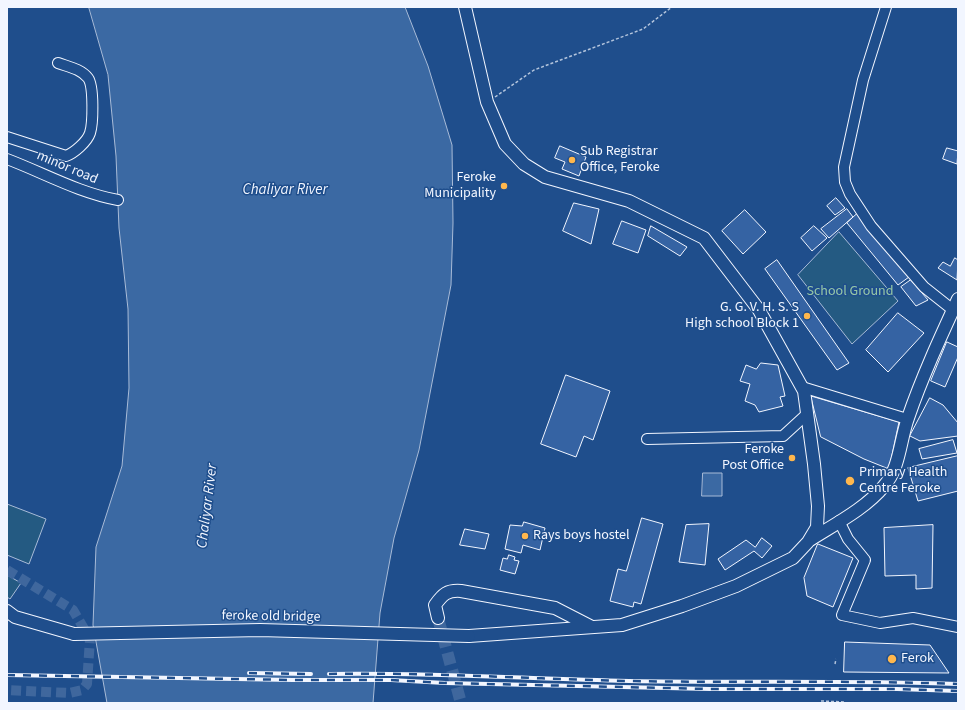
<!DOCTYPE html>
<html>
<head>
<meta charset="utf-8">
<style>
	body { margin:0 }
	#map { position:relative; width:965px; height:710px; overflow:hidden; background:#1f4e8c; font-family:"Source Sans 3",sans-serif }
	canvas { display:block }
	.frame { position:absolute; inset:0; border:8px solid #f2f6ff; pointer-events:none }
</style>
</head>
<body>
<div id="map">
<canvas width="965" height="710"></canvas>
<div class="frame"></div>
</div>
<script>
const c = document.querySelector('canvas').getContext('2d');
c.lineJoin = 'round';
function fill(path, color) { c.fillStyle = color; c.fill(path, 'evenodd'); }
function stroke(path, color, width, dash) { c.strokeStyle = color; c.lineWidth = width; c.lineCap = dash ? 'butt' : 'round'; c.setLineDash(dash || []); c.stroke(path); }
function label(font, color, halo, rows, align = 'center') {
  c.font = font + ' "Source Sans 3",sans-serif'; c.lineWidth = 3; c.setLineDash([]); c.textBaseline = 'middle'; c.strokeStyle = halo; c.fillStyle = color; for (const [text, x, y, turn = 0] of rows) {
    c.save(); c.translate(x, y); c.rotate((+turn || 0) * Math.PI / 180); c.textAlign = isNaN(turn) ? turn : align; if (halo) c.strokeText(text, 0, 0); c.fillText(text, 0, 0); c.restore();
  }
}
const green = new Path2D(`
	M839 232 898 301 852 344 798 275Z
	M7 504 46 519 29 564 7 555Z
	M7 575 21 583 10 599 7 597Z`);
fill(green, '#245a82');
stroke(green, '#a8bbd7', 1);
const water = new Path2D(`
	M89 7H405L428 66 452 145 453 223 451 285 419 450 394 538 380 613 373 703H107L93 625 96 547 122 466 129 388 128 309 119 228 116 156 108 75Z
	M703 473H722V496H702Z`);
fill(water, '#3b69a3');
stroke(water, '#a8bbd7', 1);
const building = new Path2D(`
	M560 146 586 157 579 176 562 169 565 162 555 158Z
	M947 148 958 151 957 164 943 159Z
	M836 198 845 208 835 215 827 206Z
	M574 203 599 209 591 244 563 231Z
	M847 209 853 217 829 238 821 229Z
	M745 210 766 232 743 254 722 231Z
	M857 214 909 277 898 285 847 223Z
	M622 221 646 230 638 253 613 244Z
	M651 226 687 247 680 256 648 236Z
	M814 226 827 238 812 251 801 238Z
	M955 258 958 260 957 280 938 268 943 262 950 266Z
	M777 260 849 363 837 370 765 269Z
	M911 280 928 300 916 306 901 287Z
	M898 313 924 333 888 372 866 350Z
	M947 342 958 347V357L945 387 931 381Z
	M761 363 778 365 785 396 780 397 783 406 759 412 755 405 745 401 750 384 740 381 746 365 756 369Z
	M566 375 610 391 593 440 584 436 576 457 541 444Z
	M811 396 899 422 889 469 864 459 821 437Z
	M930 398 943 405 958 423V436L920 441 910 436Z
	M953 440 957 453 922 459 919 449Z
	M958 456V491L918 501 908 468Z
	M642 518 663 524 641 604 634 602 633 607 610 601 618 569 626 571Z
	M524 522 545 528 540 550 523 545 521 553 505 549 510 525 522 526Z
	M709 524 705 565 679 562 686 525Z
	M933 525 932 588 916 589V575L885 576 884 528Z
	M465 529 489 534 485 549 460 545Z
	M762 538 772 546 762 558 754 551 725 570 718 559 746 540 755 547Z
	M818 544 853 558 833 607 807 596 804 578Z
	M509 555 515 557 514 560 519 561 515 574 500 570 503 558 507 559Z
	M845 642 930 645 949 673 844 672Z`);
fill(building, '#3563a3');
stroke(building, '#f2f6ff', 1);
stroke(new Path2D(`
	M7 570 73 610 90 639 87 684 82 690 69 693 7 690`), '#3f679d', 10, [10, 5]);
stroke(new Path2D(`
	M438 618 461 703`), '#3f679d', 12, [12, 6]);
const minor = new Path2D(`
	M886 7 863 80 844 167 845 182 850 194 871 226 924 287 953 310
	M7 137 66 156C74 153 87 142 90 133 93 124 94 86 88 78 81 69 69 67 58 63
	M7 159C44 173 79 193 118 200
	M802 387 907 419
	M647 439 783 436 807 414
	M839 521 848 539 865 560 842 615 880 623 913 618 958 627`);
const major = new Path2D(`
	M465 7 487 102 505 144 524 164 545 177 629 201 704 238 759 310 804 391 814 464 818 506 817 527 808 542 793 558 736 586 682 606 622 625 469 636
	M810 540C835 524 865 509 884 486 900 468 900 440 908 418 922 377 940 338 958 299
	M7 611 15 617 74 634
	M438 618 435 605C443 594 447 590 461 591L555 608 592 627`);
stroke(minor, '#f2f6ff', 12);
stroke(major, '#f2f6ff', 14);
stroke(new Path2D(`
	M495 97 534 70 643 29 672 7
	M835 664 836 659
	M821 701 846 702`), '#b3c4dc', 1.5, [3, 2]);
stroke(minor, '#1f4e8c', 10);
stroke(major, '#1f4e8c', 12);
const rail = new Path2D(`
	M249 673 311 674
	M329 674C429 672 529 679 629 681 739 683 849 680 958 684
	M7 675 293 680H391L445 683 710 689H897L958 691`);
stroke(rail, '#f2f6ff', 4);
stroke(rail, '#1f4e8c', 2.5, [8]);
const majorBridge = new Path2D(`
	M74 634 260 630 469 636`);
stroke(majorBridge, '#f2f6ff', 14, []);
stroke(majorBridge, '#1f4e8c', 12);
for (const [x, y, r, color] of [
	[572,160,4,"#ffb74d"],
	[504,186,4,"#ffb74d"],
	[807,316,4,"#ffb74d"],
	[792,458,4,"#ffb74d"],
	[850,481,5,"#ffb74d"],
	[525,536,4,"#ffb74d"],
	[892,659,5,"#ffb74d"]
]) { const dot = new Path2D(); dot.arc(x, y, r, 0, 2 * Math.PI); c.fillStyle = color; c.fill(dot); stroke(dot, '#1f4e8c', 1.5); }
label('14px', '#f2f6ff', '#1f4e8c', [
	["Sub Registrar",580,152],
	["Office, Feroke",580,168],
	["Feroke",496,178,"right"],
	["Municipality",496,194,"right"],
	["G. G. V. H. S. S",799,308,"right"],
	["High school Block 1",799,324,"right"],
	["Feroke",784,450,"right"],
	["Post Office",784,466,"right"],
	["Primary Health",859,473],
	["Centre Feroke",859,489],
	["Rays boys hostel",533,536],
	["Ferok",901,659]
], 'left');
label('14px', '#f2f6ff', '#1f4e8c', [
	["minor road",67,168,23],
	["feroke old bridge",271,617,1]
]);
label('14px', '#97c8a6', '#1f4e8c', [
	["School Ground",850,292]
]);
label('italic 15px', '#f2f6ff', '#1f4e8c', [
	["Chaliyar River",285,191],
	["Chaliyar River",208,506,-83]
]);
</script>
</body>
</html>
